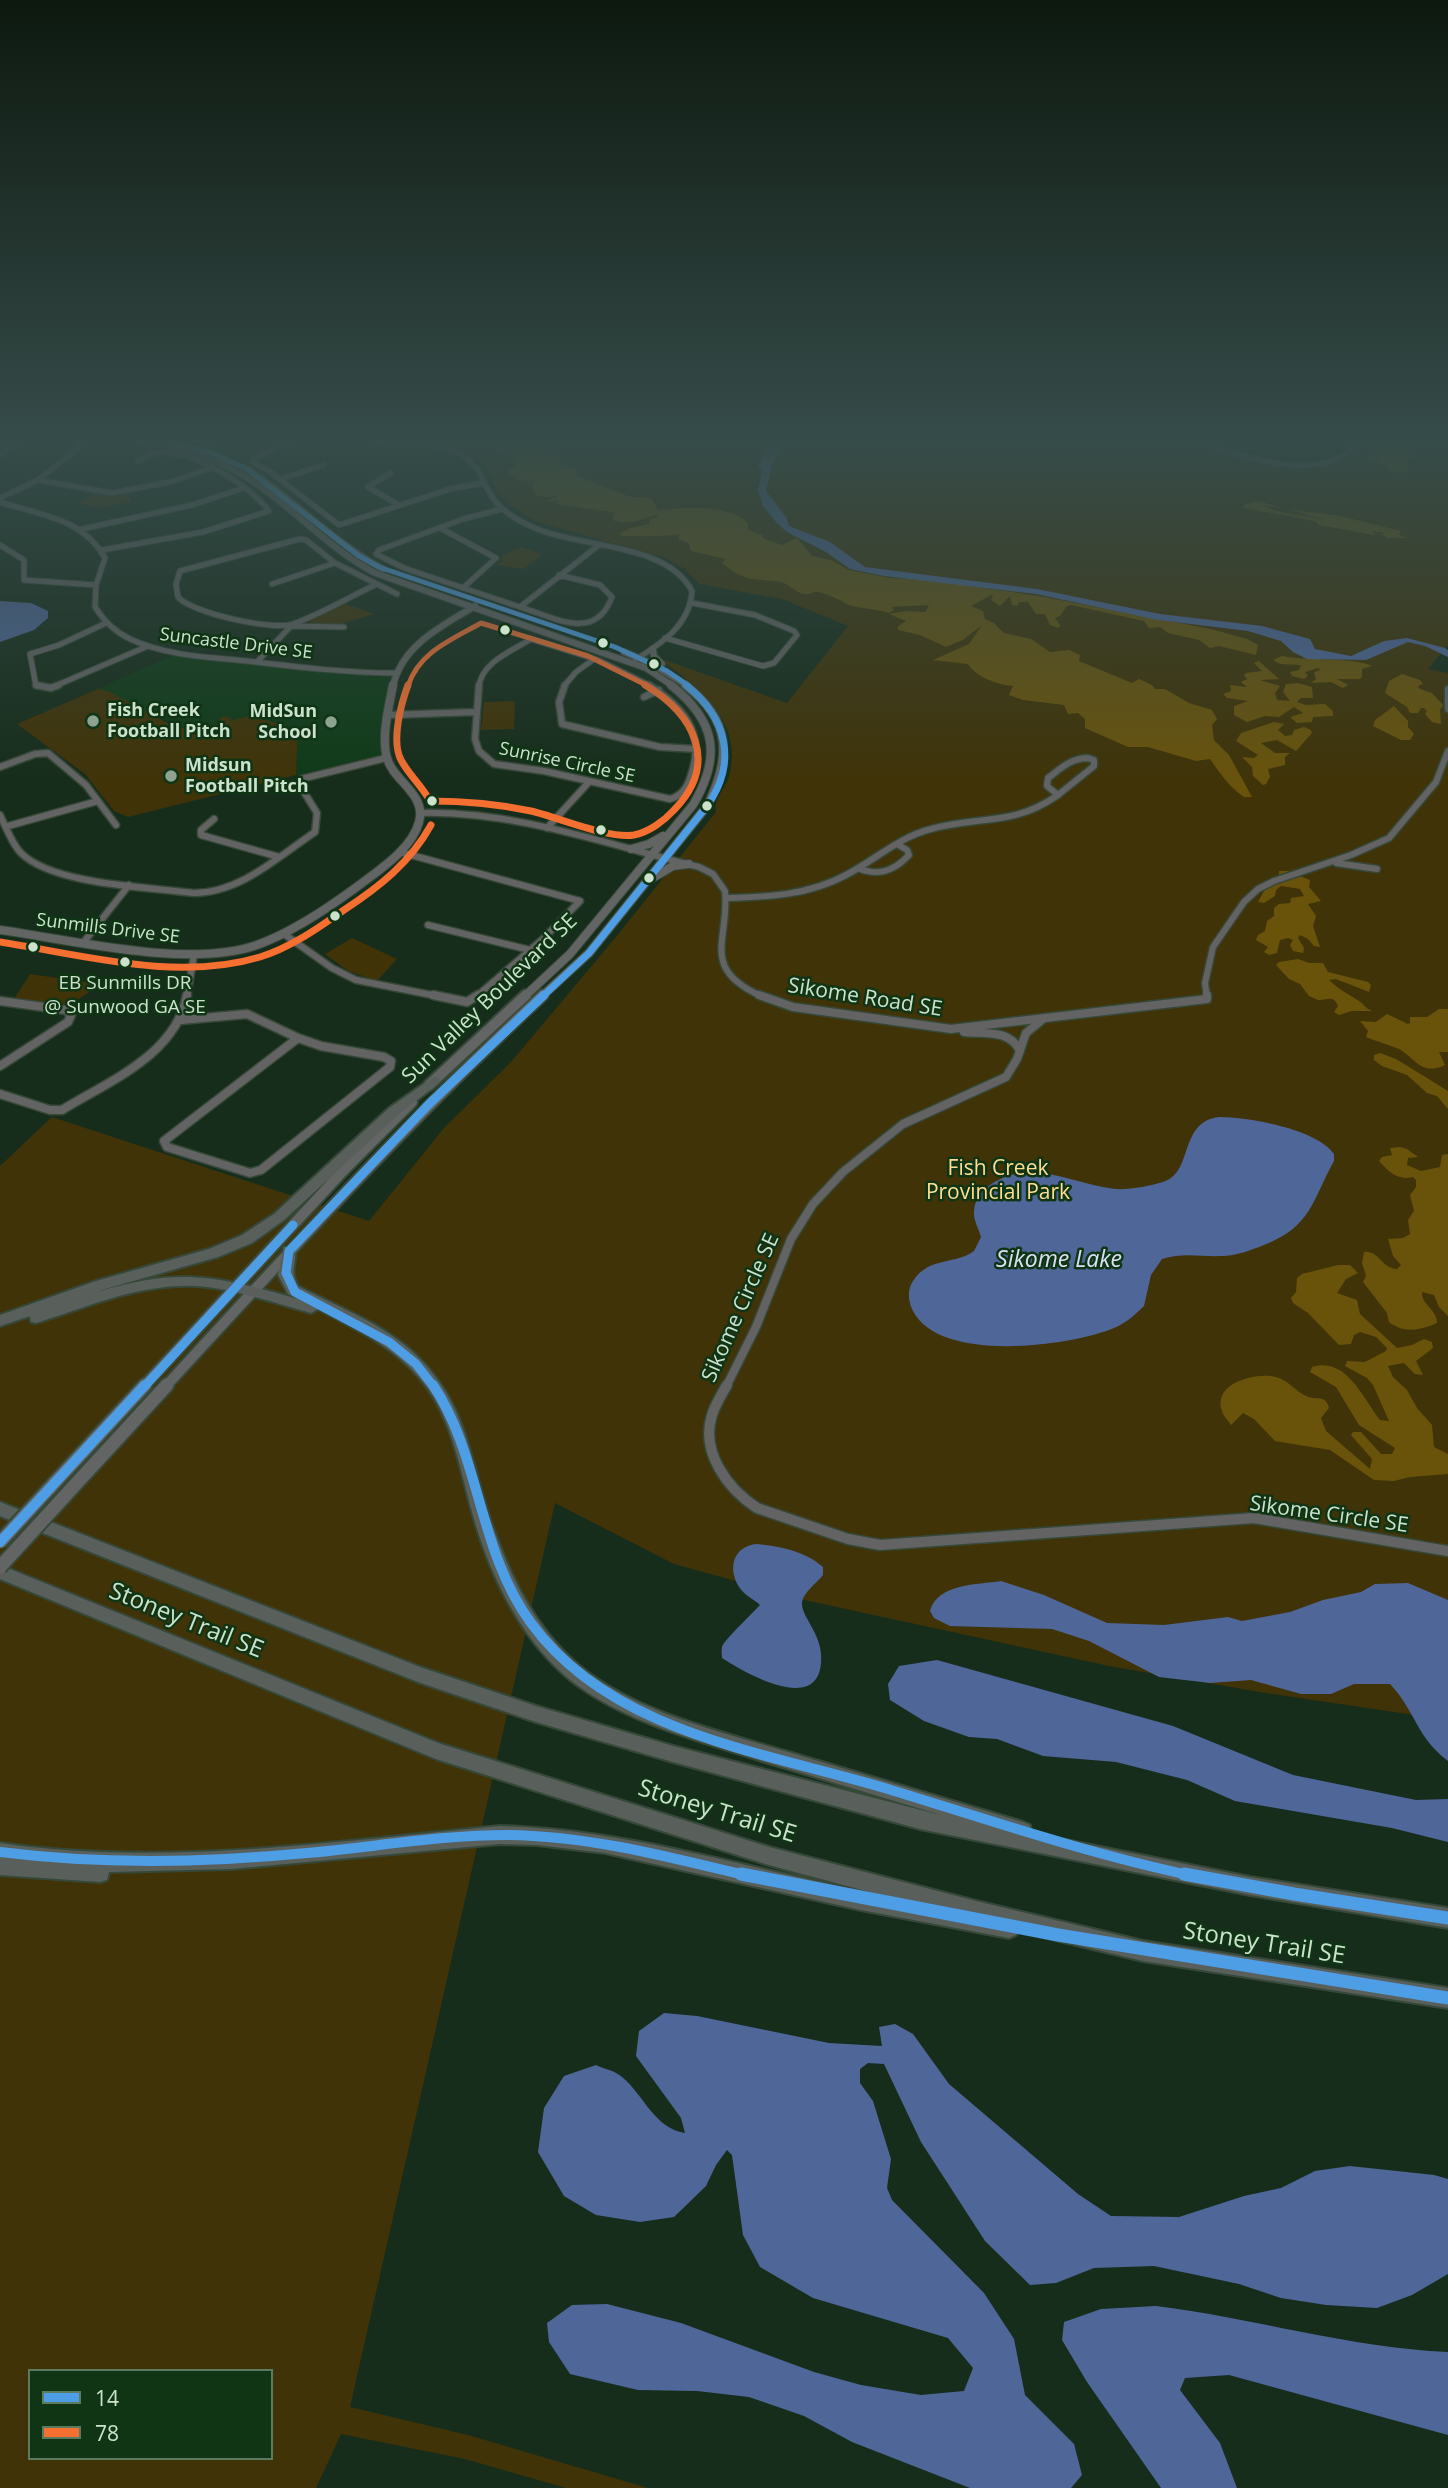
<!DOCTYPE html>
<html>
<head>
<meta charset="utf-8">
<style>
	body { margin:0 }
	#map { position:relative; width:1448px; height:2488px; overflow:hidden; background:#172d1b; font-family:"Open Sans",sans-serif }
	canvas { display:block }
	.legend { position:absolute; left:28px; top:2369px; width:245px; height:91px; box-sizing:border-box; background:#0f3515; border:2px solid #5b7a5f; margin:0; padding:9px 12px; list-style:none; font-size:21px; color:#cce2cd }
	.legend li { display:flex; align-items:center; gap:14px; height:35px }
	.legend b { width:35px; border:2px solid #5b7a5f }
</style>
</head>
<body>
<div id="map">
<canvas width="1448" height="2488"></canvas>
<ul class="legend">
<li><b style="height:9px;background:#4d9ee5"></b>14</li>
<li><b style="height:9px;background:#f46f30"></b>78</li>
</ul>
</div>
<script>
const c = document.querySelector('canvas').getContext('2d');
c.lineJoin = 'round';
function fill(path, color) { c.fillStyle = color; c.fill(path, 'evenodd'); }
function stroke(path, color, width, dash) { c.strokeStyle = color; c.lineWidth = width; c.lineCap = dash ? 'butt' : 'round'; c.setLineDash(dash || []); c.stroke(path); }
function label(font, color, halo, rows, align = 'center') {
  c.font = font + ' "Open Sans",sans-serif'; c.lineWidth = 5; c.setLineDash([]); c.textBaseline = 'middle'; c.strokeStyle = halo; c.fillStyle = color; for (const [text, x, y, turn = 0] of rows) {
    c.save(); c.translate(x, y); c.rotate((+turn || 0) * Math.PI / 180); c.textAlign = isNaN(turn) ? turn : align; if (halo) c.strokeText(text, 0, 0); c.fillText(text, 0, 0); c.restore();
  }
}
fill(new Path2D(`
	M178 653 397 673 386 758 300 781 296 775 297 729H184L98 689Z`), '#0f3a17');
fill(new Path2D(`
	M395 438H1181C1226 452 1306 479 1350 457 1358 453 1363 445 1369 438H1448V645L1428 669 1448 673V1720L1266 1693 1109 1666 809 1601 674 1564 555 1503 350 2407 468 2435 648 2488H566L465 2459 341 2434 316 2488H0V1166L52 1117 369 1221 444 1128 511 1062 616 937 716 812C713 799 725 789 729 777 745 722 698 688 659 658L787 703 848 626 782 599 699 584 685 569 663 557 537 522 505 502 496 490 488 470 473 455 449 446 403 442ZM30 2371H271V2458H30Z
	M95 493 107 496 127 493 132 502 98 508 77 503Z
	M520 547 543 554 523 569 496 565 502 561V556Z
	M343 603 374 614 334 626 307 622Z
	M98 689 108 691 175 727 194 729 225 722 219 720 224 716 232 718 230 721 250 716 298 729 296 775 128 817 114 811 85 774 17 724Z
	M515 701 514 729 481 730 484 702Z
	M352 938 397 959 377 981 348 971 325 954Z
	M30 974 101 984 70 1005 14 999Z`), '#403307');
fill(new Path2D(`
	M474 438H548L543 445 551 448 554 454 560 457V465L575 469 577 476 631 497 651 498 658 510C683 508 729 503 748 523V530L762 535 764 539 782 545 797 538 812 556 831 560 849 570 890 578 937 581 1039 596 1211 629 1247 639 1258 645 1256 655 1219 646 1210 648 1199 640 1168 633 1160 627 1149 628 1144 621 1071 605 1067 606 1060 616 1055 618 1060 625 1059 628 1050 625 1045 614H1036L1028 602H1019L1017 606 1012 605 1010 596 1000 606 991 600 993 594 971 606 983 611 985 619 994 623 1004 633 1031 639 1050 652 1069 650 1080 655 1079 661 1132 683 1139 679 1152 685 1155 689H1165L1189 703 1212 710 1217 719 1212 725 1214 740 1229 755 1252 797H1244C1230 788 1219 772 1210 759L1196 761 1148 747H1128L1085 728V719L1078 713 1068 714 1064 705 1023 700 1009 695 1013 686C998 685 976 677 968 664L933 660 969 644 982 625 963 640 946 647 920 635 898 630V626L906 621 889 614 906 611 925 612 929 605 892 607 894 610 889 613C879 609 853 608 847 604 840 600 830 595 819 592 813 591 810 595 804 594 794 592 789 583 780 582 751 578 745 582 722 563L726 559 691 551 689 543 678 539 680 534C661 537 642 536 621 536L620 533 631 528 649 524 650 519 656 518 658 514C640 519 632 526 612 520L615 514 612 512 556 504 559 501 543 502 561 495 542 498 545 496H538L532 490 534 481 518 480V477L508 475 510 469 518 462 516 457 490 448Z
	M1379 438H1418L1402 448 1415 457 1406 460 1410 469 1401 473 1389 471 1386 465 1367 458 1371 445 1377 442 1389 443Z
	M1259 501 1282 508 1263 505 1273 510 1324 520 1288 509 1340 516 1401 531 1399 535 1408 538H1387L1382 534 1385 533 1372 531 1375 535 1319 525 1315 521 1243 508 1245 504Z
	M1282 656C1304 661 1356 657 1372 666L1362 669V677L1360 679H1337L1348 685 1343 688 1331 682 1311 683 1316 679 1314 672 1321 670 1318 668 1305 672 1308 676 1304 679 1292 676 1290 672 1299 670 1301 665 1280 664 1273 660Z
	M1259 661 1279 679 1260 680 1280 686 1275 693 1277 700 1290 701 1283 692 1286 684 1298 683 1312 687 1313 698H1301L1297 702 1306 705 1325 704 1333 711V716L1313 717 1312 722 1297 723 1290 717 1303 713 1294 707 1279 717 1265 716 1247 722 1234 715V706L1248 701 1227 698 1223 694 1231 691 1230 685 1247 687 1241 682 1247 679 1244 675 1246 673 1262 671 1254 663Z
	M1402 674 1420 680 1423 684 1418 686 1420 689 1432 693 1443 705 1440 710 1441 724 1432 722 1425 714 1427 711 1424 708H1421L1418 713H1410L1407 707 1385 693 1389 681Z
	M1394 706 1408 721V727L1414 734 1410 740H1401L1373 726 1375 720Z
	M1274 722 1284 724 1278 730 1285 736 1292 735 1294 730 1304 727 1311 730 1312 733 1296 751 1277 740 1261 743 1275 753H1290L1285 757V765L1268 769 1270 777 1266 784 1263 785 1253 776 1252 767 1242 757 1254 758 1258 755 1236 741 1241 733Z
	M1279 871H1287L1310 880 1309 887 1321 901 1308 904 1316 916 1313 926 1320 947 1314 946 1308 939 1300 935 1298 938 1304 948 1303 953 1293 951 1290 945 1293 940 1288 938 1280 940 1277 953 1269 955 1264 952 1268 947 1256 940 1258 935 1265 931 1267 921 1274 916V908L1279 904 1290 903 1291 898 1304 896 1300 889 1281 886 1276 890 1275 896 1264 903 1258 902 1264 891 1279 881Z
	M1298 959 1309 963H1323L1328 972 1368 982 1371 985 1369 992 1336 979 1329 980C1342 992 1344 991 1359 1001 1365 1005 1365 1008 1372 1011H1352L1339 1015 1334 1012 1338 1006C1333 994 1327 1001 1318 1000L1309 996 1300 984 1289 979 1276 965 1279 962Z
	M1439 1009H1448V1052H1439L1445 1065C1422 1077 1414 1057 1399 1049 1388 1044 1377 1042 1366 1037L1368 1031 1360 1021 1376 1022 1387 1014 1408 1024 1410 1023V1017H1427Z
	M1380 1053 1396 1059 1448 1091V1109L1437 1096 1427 1093 1407 1075 1382 1066 1374 1060V1055Z
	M1400 1147 1407 1149 1418 1157 1408 1158 1407 1165 1421 1171 1440 1167 1442 1155 1448 1154V1316L1439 1307 1434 1295 1422 1292C1421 1305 1437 1309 1437 1323 1421 1330 1404 1334 1389 1322L1387 1313 1363 1282 1366 1276 1362 1263 1364 1252C1379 1250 1382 1269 1397 1269L1401 1265 1393 1256 1388 1239 1403 1238 1410 1234 1408 1220 1414 1211 1410 1195 1416 1187V1180L1413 1177C1398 1181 1389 1172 1379 1161L1382 1157 1392 1155 1390 1148Z
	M1338 1265H1350L1358 1273 1346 1279 1337 1293 1357 1300 1360 1314 1397 1348 1412 1345 1424 1339 1432 1342 1433 1348 1416 1361 1423 1375 1415 1374 1404 1363 1388 1366 1393 1377 1407 1390 1417 1408 1432 1425 1434 1447 1448 1454V1474L1410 1477 1394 1481 1374 1480 1330 1450 1275 1441 1254 1419 1243 1413 1231 1425C1229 1421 1223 1416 1222 1411 1212 1383 1256 1372 1276 1377 1288 1380 1296 1392 1308 1397 1318 1400 1326 1395 1329 1408L1321 1418 1326 1431 1370 1469 1372 1459 1351 1435 1353 1432H1361L1381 1454H1392L1395 1448 1359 1425 1336 1387 1310 1372 1312 1367C1346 1356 1363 1398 1380 1420L1389 1421 1373 1385 1367 1378 1345 1366 1347 1361 1365 1362 1386 1351 1387 1348 1376 1337 1360 1332 1354 1335 1351 1344 1339 1345 1308 1313 1293 1303 1291 1298 1296 1292 1297 1278 1302 1274Z`), '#69530b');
fill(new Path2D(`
	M778 438H814L781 446 772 465 766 491 786 517 789 526 830 542 865 567 1037 589 1160 614 1262 626 1310 639 1315 649 1351 656 1384 641 1407 638 1445 648 1448 650V657L1425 646 1408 642 1366 660 1307 659 1293 652 1281 641 1248 631 1158 620 1036 594 884 576 850 569 826 552 787 532 777 523 763 506 758 491 762 471 758 466 767 447Z
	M0 601 31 603 48 611V618L34 630 0 642Z
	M1219 1117C1248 1117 1317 1129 1334 1154V1161C1312 1201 1311 1227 1264 1245 1251 1250 1236 1256 1222 1256 1201 1257 1183 1252 1162 1259L1151 1275 1144 1306C1136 1314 1126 1323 1114 1328 1071 1346 940 1364 913 1311 908 1301 907 1290 913 1281 929 1256 956 1265 974 1251L981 1237C979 1229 973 1220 974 1211 974 1201 982 1190 990 1185 1030 1157 1072 1184 1115 1189 1129 1190 1150 1186 1163 1182 1194 1173 1178 1122 1219 1117Z
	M757 1544C779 1546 805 1551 823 1567V1575C817 1583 801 1594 802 1605 803 1617 820 1634 821 1654 825 1718 748 1675 722 1658 722 1655 721 1651 722 1647 723 1641 753 1613 760 1605 755 1600 744 1595 739 1587 727 1567 734 1546 757 1544Z
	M1001 1581 1044 1595 1107 1623 1164 1625 1228 1617 1242 1621 1290 1612 1323 1600 1361 1592 1375 1584 1408 1583 1448 1600V1761C1416 1737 1415 1710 1390 1684H1354L1331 1694H1301L1251 1680 1210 1683 1159 1677 1089 1641 1052 1629 950 1626 934 1618 930 1611C938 1583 977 1585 1001 1581Z
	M937 1660 1173 1726 1293 1775 1416 1800 1448 1799V1842L1392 1828 1235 1801 1187 1780 1116 1762 1043 1756 997 1739 969 1737 924 1721 890 1700 888 1684 899 1666Z
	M664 2013 697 2016 829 2043 882 2046 879 2027 895 2024 913 2034 949 2084 1078 2194 1111 2216 1179 2217 1244 2196 1281 2188 1315 2171 1350 2166 1434 2175 1448 2179V2274L1412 2295 1377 2308 1326 2305 1281 2298 1239 2284 1154 2266 1094 2268 1056 2283 1030 2285 985 2241 921 2142 884 2064 868 2063 860 2069V2083L873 2101 891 2159 887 2188 892 2200 984 2293 1014 2339 1025 2395 1074 2444 1082 2475 1071 2488H970L852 2442 804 2416 749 2397 697 2391 638 2390 570 2374 549 2342 547 2323 572 2305 607 2304 681 2323 814 2372 861 2385 921 2395 964 2391 973 2368 948 2338 813 2298 760 2267 743 2235 732 2155 727 2150 716 2165 706 2186 674 2217 640 2222 596 2215 564 2196 538 2152 544 2108 564 2076 596 2065C604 2069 616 2071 622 2077 644 2095 654 2128 685 2133L681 2118 636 2056 639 2031Z
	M1156 2306C1254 2318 1350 2348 1448 2352V2435L1229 2375 1185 2378 1180 2390 1220 2443 1237 2488H1161L1087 2382 1062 2340 1064 2322 1101 2309Z`), '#4f6699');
const streetFar3 = new Path2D(`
	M189 438 207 443 224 438
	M296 438 255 458 253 462 269 471 339 525 450 489 484 483
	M364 438C396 446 441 438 468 459 480 468 483 483 491 495 501 512 520 522 537 529 583 548 667 543 692 591 690 625 662 643 635 660
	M1186 438C1234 453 1327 491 1363 438
	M1337 438 1360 442
	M0 454 23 438
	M391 473 368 487 399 505
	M280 479 324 465
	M38 480 112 493 170 482 211 468
	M0 498 38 480 91 438
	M0 502C40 515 83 518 105 558L96 585 95 607C104 621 115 632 130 639 167 656 207 657 247 661 297 667 346 673 397 673
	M502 509 463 519 379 550 376 554 404 568 520 607 599 545
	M440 528 496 558 463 588
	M82 529 192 505 244 488
	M300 539 306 540 335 563 377 584C349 597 321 614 293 624 274 631 191 613 178 597L176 584 180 571Z
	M0 545 24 560V580L96 585
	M102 550 203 532 269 511C248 484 198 454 163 452 154 451 145 457 137 461
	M272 584 335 563
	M377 584 397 594
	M520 607C554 617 595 643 612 597L600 585 559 575
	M291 626 344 627
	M665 638 763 666 774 663 797 635 794 631 755 615 692 603
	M257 662 291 626
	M39 686H36L30 654 59 645 106 623
	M55 686 148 646
	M479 686C482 662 512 651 531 639L598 660 651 686
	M564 686 576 672 594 659`);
const streetFar2 = new Path2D(`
	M36 685 51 688 59 685
	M479 685 475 739 479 751 494 764 544 771 670 799C682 796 688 786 691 775 706 732 683 707 649 685
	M565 685 559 702 562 724 660 747 696 749
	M1448 689V709
	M644 697 659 690
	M389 715 475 712
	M1088 758 1094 760V766L1058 795 1047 786 1048 778C1060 769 1071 758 1088 758Z
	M0 767 35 754 48 753 86 785 98 801 8 826
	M98 801 116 825
	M420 813C513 810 609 845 699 867L713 874 725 891C730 940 698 968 763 997
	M0 815C6 827 12 844 21 853 53 885 149 887 194 893 240 893 278 857 315 832L317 813 299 784 301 779 386 758
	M214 819 201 830V835L279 857
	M547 828 589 782
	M400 852 580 901 543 939 476 997
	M1336 863 1377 869
	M858 868C878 877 894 871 909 855L907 850 897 844
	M727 898C769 897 809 895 846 875 875 860 899 837 931 829 979 815 1013 827 1058 795
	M428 925 530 950
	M284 934 332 968 356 980 442 997
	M83 943 129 885
	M187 997 194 955
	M1207 997 1205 983 1213 947 1244 902 1258 889 1274 881 1351 855 1389 838 1436 782 1448 751`);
const streetFar1 = new Path2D(`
	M433 995 467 1002 478 995
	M759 995 793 1007 951 1029 1207 999V995
	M0 1001 66 1010 71 1015 68 1022 0 1066
	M181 1020 247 1014 298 1038
	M964 1032C984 1034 1010 1029 1020 1051
	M298 1038 321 1046 384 1057 391 1061 390 1067 261 1170 250 1173 167 1147 164 1141Z
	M0 1094 50 1110H62C109 1081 176 1055 187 995
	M726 1387 756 1327 791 1239 813 1204 843 1172 903 1124 1006 1077 1017 1059 1026 1033 1042 1020`);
const street = new Path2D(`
	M727 1385C722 1394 715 1405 712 1415 700 1452 728 1489 757 1508L848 1539 880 1545 1254 1518 1448 1551`);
const secondaryFar3 = new Path2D(`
	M130 438C165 445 201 452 232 469 285 497 322 545 375 573L646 668 673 686
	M244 467C293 498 332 542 383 569
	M653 649 654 656 662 664
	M624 652 650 663 688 686
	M393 686C402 645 442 626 475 606`);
const secondaryFar2 = new Path2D(`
	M631 849 649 844 663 836
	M651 879 673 866 689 864
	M0 930C73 940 188 969 257 945 293 932 327 909 358 886 379 870 412 849 419 822 427 794 393 781 387 758 381 737 389 706 393 685
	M524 997 570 954 693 805C722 756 716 721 671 685
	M541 997 589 953 707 806C731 758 732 720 685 685`);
const secondaryFar1 = new Path2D(`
	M429 1085 526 995
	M143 1387 343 1171 412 1102
	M165 1387C288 1253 410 1119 543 995`);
const secondary = new Path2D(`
	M58 1479 145 1385
	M74 1486 167 1385`);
const highway = new Path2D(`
	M435 1076 441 1080 439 1083 399 1114 284 1220 252 1243 218 1257 105 1289 97 1292C179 1267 218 1276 298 1299L288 1294 278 1275 284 1247H294C299 1263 288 1267 298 1286 338 1307 384 1324 416 1355 466 1403 469 1455 489 1516 509 1573 533 1628 581 1667 636 1712 718 1731 785 1751 864 1775 944 1798 1023 1822L1030 1825 1031 1833 1250 1877 1448 1908V1928L1250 1895 920 1829 673 1762 536 1722 418 1682 0 1516V1502L420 1667 536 1706 673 1746 944 1816C884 1798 823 1779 762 1761 699 1741 621 1721 569 1679 519 1637 489 1573 472 1512 460 1469 453 1425 428 1389 400 1349 359 1331 318 1309L311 1313C274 1303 236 1289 197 1286 140 1283 88 1307 36 1323L31 1322 30 1316 0 1326V1315L96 1281 209 1249 242 1235 274 1214 389 1108Z
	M0 1565 438 1743 769 1847 976 1901 1143 1941 1448 1988V2008L1143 1961 1018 1931 1016 1935 1009 1938 861 1910 605 1853 537 1845 500 1844 231 1869 109 1872 107 1880 100 1882 0 1875V1843C166 1867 334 1841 500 1826 628 1829 752 1870 877 1894L769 1865 436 1759 0 1579Z`);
stroke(streetFar3, '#364838', 7);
stroke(streetFar2, '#364838', 9);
stroke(streetFar1, '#364838', 11);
stroke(street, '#364838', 13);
stroke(secondaryFar3, '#364838', 8);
stroke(secondaryFar2, '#364838', 10);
stroke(secondaryFar1, '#364838', 14);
stroke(secondary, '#364838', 17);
stroke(highway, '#364838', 4);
stroke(streetFar3, '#636363', 5);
stroke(streetFar2, '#636363', 6);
stroke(streetFar1, '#636363', 8);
stroke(street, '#636363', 10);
stroke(secondaryFar3, '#636464', 6);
stroke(secondaryFar2, '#636464', 8);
stroke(secondaryFar1, '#636464', 10);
stroke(secondary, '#636464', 13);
fill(highway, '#59605c');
const secondaryBridge = new Path2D(`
	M0 1542 58 1479
	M0 1567 74 1486`);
stroke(secondaryBridge, '#364838', 17, []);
stroke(secondaryBridge, '#636464', 13);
stroke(new Path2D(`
	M155 438 212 453 247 469 359 556 379 567 615 647 667 671 689 686`), '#4d9ee5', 5);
stroke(new Path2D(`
	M542 997 589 953 707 806C738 762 727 718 686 685`), '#4d9ee5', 7);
stroke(new Path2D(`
	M144 1387 293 1225
	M434 1387 416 1364 389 1342 295 1292 286 1273 289 1251 429 1104 544 995`), '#4d9ee5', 9);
stroke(new Path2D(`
	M433 1385C481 1457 478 1551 531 1623 612 1734 766 1752 888 1789 989 1820 1089 1854 1193 1876
	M0 1542 145 1385
	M0 1852C103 1865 204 1863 307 1853 374 1847 441 1835 508 1835 590 1836 669 1857 748 1876`), '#4d9ee5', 10);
stroke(new Path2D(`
	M741 1874 1058 1935 1448 1998
	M1184 1874 1294 1894 1448 1918`), '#4d9ee5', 13);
stroke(new Path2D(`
	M408 686C419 652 451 640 481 623L588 656 648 686`), '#f46f30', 5);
stroke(new Path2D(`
	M408 685C401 704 391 741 401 760 409 775 422 786 430 801 464 801 498 804 531 811 557 817 609 839 634 835 649 832 664 821 674 810 720 763 694 714 645 685
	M0 942C83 955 177 982 260 957 290 948 318 928 344 910 379 887 410 863 431 825`), '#f46f30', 7);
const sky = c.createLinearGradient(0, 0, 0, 786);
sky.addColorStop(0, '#0d190f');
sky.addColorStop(0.56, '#364c4a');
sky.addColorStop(1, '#364c4a00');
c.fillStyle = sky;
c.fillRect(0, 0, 1448, 786);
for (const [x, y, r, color] of [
	[505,630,6,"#cce2cd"],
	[603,643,6,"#cce2cd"],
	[654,664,6,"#cce2cd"],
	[93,721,7,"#8da38f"],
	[331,722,7,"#8da38f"],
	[171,776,7,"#8da38f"],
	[432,801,6,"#cce2cd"],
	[707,806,6,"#cce2cd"],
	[601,830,6,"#cce2cd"],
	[649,878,6,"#cce2cd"],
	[335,916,6,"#cce2cd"],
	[33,947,6,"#cce2cd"],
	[125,962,6,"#cce2cd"]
]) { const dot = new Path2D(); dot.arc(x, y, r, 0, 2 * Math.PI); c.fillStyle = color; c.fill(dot); stroke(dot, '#0f3515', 2.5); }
label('18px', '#cce2cd', '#0f3515', [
	["Suncastle Drive SE",236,644,7],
	["Sunrise Circle SE",567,763,12],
	["Sunmills Drive SE",108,929,7]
]);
label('bold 18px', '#cce2cd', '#0f3515', [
	["Fish Creek",107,711],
	["Football Pitch",107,732],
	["MidSun",317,712,"right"],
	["School",317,733,"right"],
	["Midsun",185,766],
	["Football Pitch",185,787]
], 'left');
label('19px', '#cce2cd', '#0f3515', [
	["EB Sunmills DR",125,984],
	["@ Sunwood GA SE",125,1008]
]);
label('21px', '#cce2cd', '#0f3515', [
	["Sikome Road SE",865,998,9],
	["Sun Valley Boulevard SE",490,999,-44],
	["Sikome Circle SE",741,1308,-66],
	["Sikome Circle SE",1329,1515,8]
]);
label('21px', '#ffdd92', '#0f3515', [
	["Fish Creek",998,1169],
	["Provincial Park",998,1193]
]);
label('italic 23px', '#d9e1f2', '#0f3515', [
	["Sikome Lake",1059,1260]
]);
label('24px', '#cce2cd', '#0f3515', [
	["Stoney Trail SE",186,1621,22],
	["Stoney Trail SE",717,1812,17],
	["Stoney Trail SE",1264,1944,9]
]);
</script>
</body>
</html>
